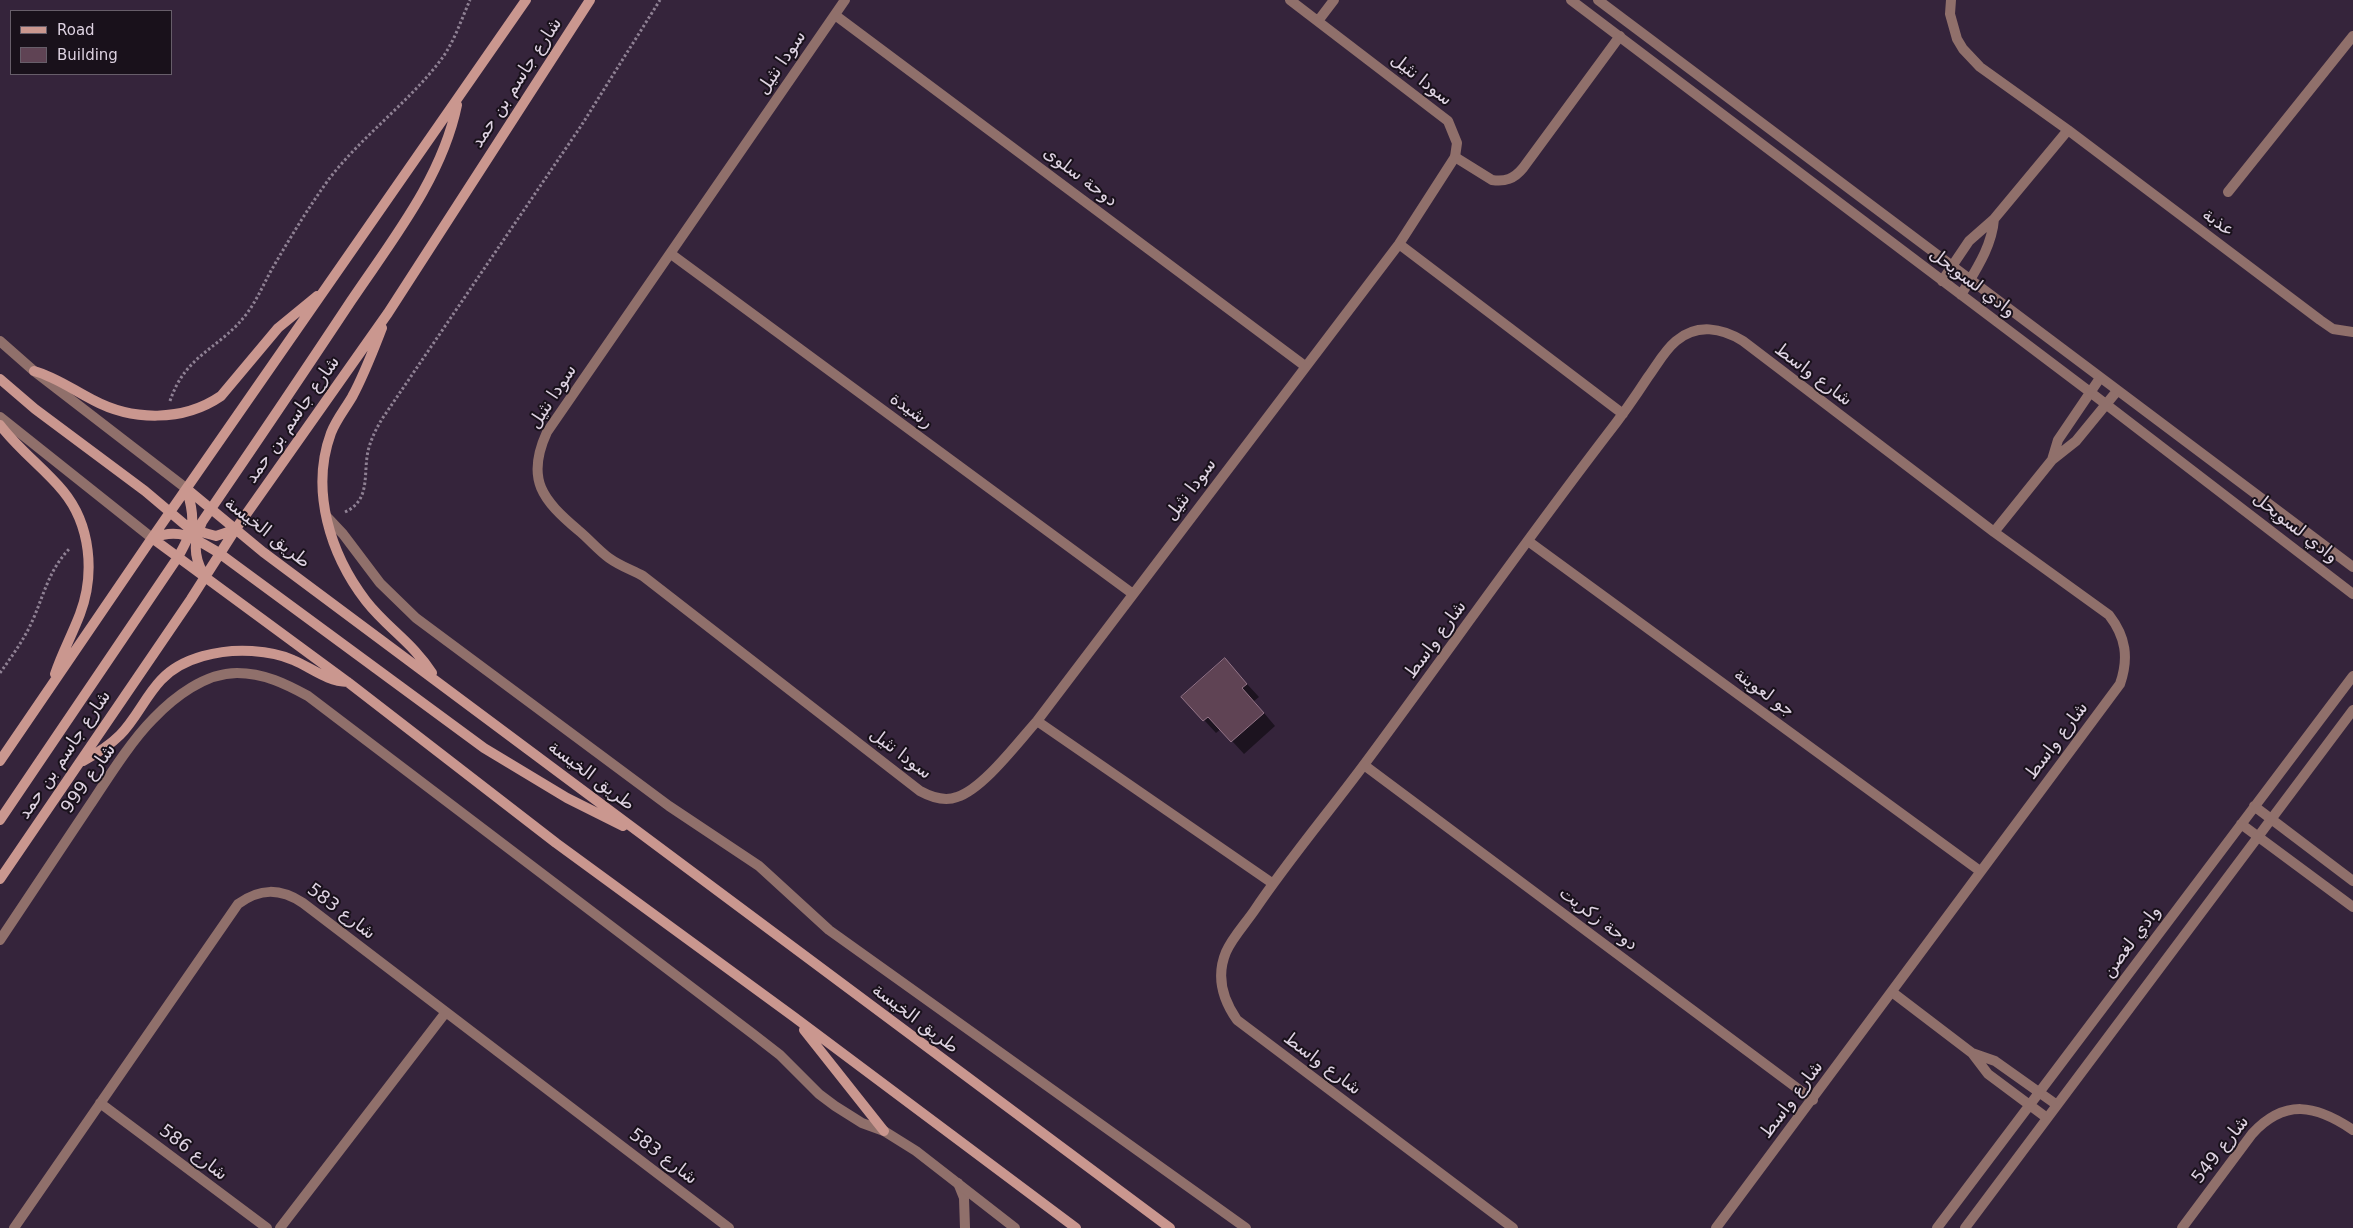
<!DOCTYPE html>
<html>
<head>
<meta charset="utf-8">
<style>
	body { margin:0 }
	#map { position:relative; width:2353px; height:1228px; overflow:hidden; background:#35243b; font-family:"DejaVu Sans",sans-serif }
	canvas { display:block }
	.legend { position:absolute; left:10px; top:10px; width:162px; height:65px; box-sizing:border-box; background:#19111b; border:1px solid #675e6a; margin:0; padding:6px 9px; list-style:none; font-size:15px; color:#ddd2e1 }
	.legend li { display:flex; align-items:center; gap:10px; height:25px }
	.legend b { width:25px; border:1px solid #675e6a }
</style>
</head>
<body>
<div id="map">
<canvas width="2353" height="1228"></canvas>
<ul class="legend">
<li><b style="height:6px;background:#ca978f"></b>Road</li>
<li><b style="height:14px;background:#5f4354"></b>Building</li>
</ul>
</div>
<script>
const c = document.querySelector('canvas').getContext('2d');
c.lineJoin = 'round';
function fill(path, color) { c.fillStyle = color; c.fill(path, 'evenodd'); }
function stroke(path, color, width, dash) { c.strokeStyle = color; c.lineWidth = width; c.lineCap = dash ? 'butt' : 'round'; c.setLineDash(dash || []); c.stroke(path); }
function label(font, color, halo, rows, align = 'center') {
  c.font = font + ' "DejaVu Sans","Noto Naskh Arabic",sans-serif'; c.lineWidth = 4; c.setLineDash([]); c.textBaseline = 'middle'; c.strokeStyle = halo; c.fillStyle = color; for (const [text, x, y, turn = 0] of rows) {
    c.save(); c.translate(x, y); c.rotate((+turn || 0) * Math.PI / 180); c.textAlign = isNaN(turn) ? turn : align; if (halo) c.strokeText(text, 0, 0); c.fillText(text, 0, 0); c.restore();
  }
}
fill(new Path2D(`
	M1225 660 1259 697 1254 701 1275 726 1244 754 1221 729 1216 733 1183 697Z`), '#0007');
const building = new Path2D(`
	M1225 658 1247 684 1242 688 1264 713 1231 742 1208 717 1203 721 1181 697Z`);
fill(building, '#5f4354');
stroke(building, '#947588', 1);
stroke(new Path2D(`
	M170 401C186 353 221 349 248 312 258 298 264 283 272 269 290 238 308 208 329 179 362 136 407 104 440 61 454 43 461 20 470 0
	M345 512C371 500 363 475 368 451 371 439 376 429 382 419L581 126 660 0
	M0 673C10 659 20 645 28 630 43 601 46 573 70 548`), '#8f8194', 3, [2.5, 2.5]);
stroke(new Path2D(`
	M1455 157 1492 180C1505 182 1514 179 1523 168L1620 36`), '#90706b', 10);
stroke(new Path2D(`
	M845 0 547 432C525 480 543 500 578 530 589 539 598 550 609 558 620 566 632 570 643 576L920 791C931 797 944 802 957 797 983 789 1018 742 1037 721L1399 244 1455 157 1457 143 1448 121 1290 0
	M1571 0 2090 392 2353 594
	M1598 0 2353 567
	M1951 0 1950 14 1957 39 1963 49 1980 67 2068 130 2320 320 2333 329 2353 332
	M835 15 1305 366
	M1318 21 1334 0
	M2228 192 2353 36
	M1399 244 1623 414
	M671 254 1133 594
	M1942 281 1969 241 1994 219 2068 130
	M1961 295C1975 271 1992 247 1994 219
	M0 341 34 371 187 489
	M0 417 152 538
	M2052 460 2058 440 2100 378
	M1994 532 2052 460 2076 441 2117 391
	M1528 541 1980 871
	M1037 721 1272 883
	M1364 765 1813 1100
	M2254 806 2353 881
	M2241 824 2353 907
	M1892 992 1972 1053 1988 1074 2047 1118
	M1972 1053 1995 1061 2057 1105
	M100 1103 267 1228
	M958 1183 964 1198 965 1228
	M14 1228 238 904C260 888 280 888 303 903L729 1228
	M280 1228 446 1012
	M1513 1228 1237 1020C1223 1000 1216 976 1226 952 1232 938 1245 924 1254 911 1289 859 1329 812 1366 762 1446 654 1524 543 1606 436 1621 417 1635 397 1648 377 1657 365 1664 351 1676 341 1697 323 1722 328 1743 341L1994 532 2109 615C2126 637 2129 658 2120 684L1716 1228
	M1937 1228 2353 676
	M1965 1228 2353 710
	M2182 1228 2252 1134C2285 1098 2316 1105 2353 1130`), '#90706b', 10);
stroke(new Path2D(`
	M327 517 343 534 380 583 416 618 669 806 759 866 829 930 1246 1228
	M0 940C30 895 60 850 90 805 108 778 131 741 153 719 174 697 205 673 237 673 264 673 286 684 308 696L753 1034 780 1055 819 1094 835 1106 862 1123 884 1131 916 1151 1015 1228`), '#90706b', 10);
stroke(new Path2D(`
	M382 328C373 351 364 375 352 397 345 409 336 420 331 433 310 490 330 554 366 601 387 628 413 643 432 673
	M34 371C56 377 73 390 93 400 132 421 183 422 221 396L278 328 317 296
	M0 379 35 409 145 491 190 529 216 536 234 530
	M0 425C19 450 44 468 63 491 91 525 95 574 80 614 72 635 62 653 55 674
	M187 489 263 552 1170 1228
	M152 538 349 683 556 843 794 1017 1076 1228
	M153 538C180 527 196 539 219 553L484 748 567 798 623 826
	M203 573C193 555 194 541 202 522 252 449 302 375 351 301 392 240 442 178 457 105
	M0 761 152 538 526 0
	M83 761C96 754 109 746 120 735 136 719 145 697 161 680 182 657 221 649 252 651 266 652 280 654 293 660 312 668 326 681 348 682
	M0 820 178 557C194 529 196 521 187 490
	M0 879 191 599 235 530 388 313 590 0
	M804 1030 884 1131`), '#ca978f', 10);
label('18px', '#ddd2e1', '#19111b', [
	["سودا نثيل",782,63,-56],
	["سودا نثيل",1421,80,38],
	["شارع جاسم بن حمد",517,83,-57],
	["دوحة سلوى",1080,177,37],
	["عذبة",2218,223,37],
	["وادي لسويحل",1972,283,37],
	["شارع واسط",1813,375,37],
	["سودا نثيل",553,397,-57],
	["رشيدة",911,411,36],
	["شارع جاسم بن حمد",293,420,-55],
	["سودا نثيل",1191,490,-53],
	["وادي لسويحل",2295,528,38],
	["طريق الخيسة",267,533,38],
	["شارع واسط",1436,640,-54],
	["جو لعوينة",1764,693,36],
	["شارع واسط",2057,741,-53],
	["سودا نثيل",900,754,37],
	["شارع جاسم بن حمد",65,755,-56],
	["طريق الخيسة",591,776,37],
	["شارع 999",89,779,-55],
	["شارع 583",341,912,37],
	["دوحة زكريت",1598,919,37],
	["وادي لغصن",2132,942,-53],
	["طريق الخيسة",915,1019,37],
	["شارع واسط",1322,1064,37],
	["شارع واسط",1792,1100,-53],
	["شارع 549",2221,1150,-52],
	["شارع 586",193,1153,37],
	["شارع 583",663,1157,37]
]);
</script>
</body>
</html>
